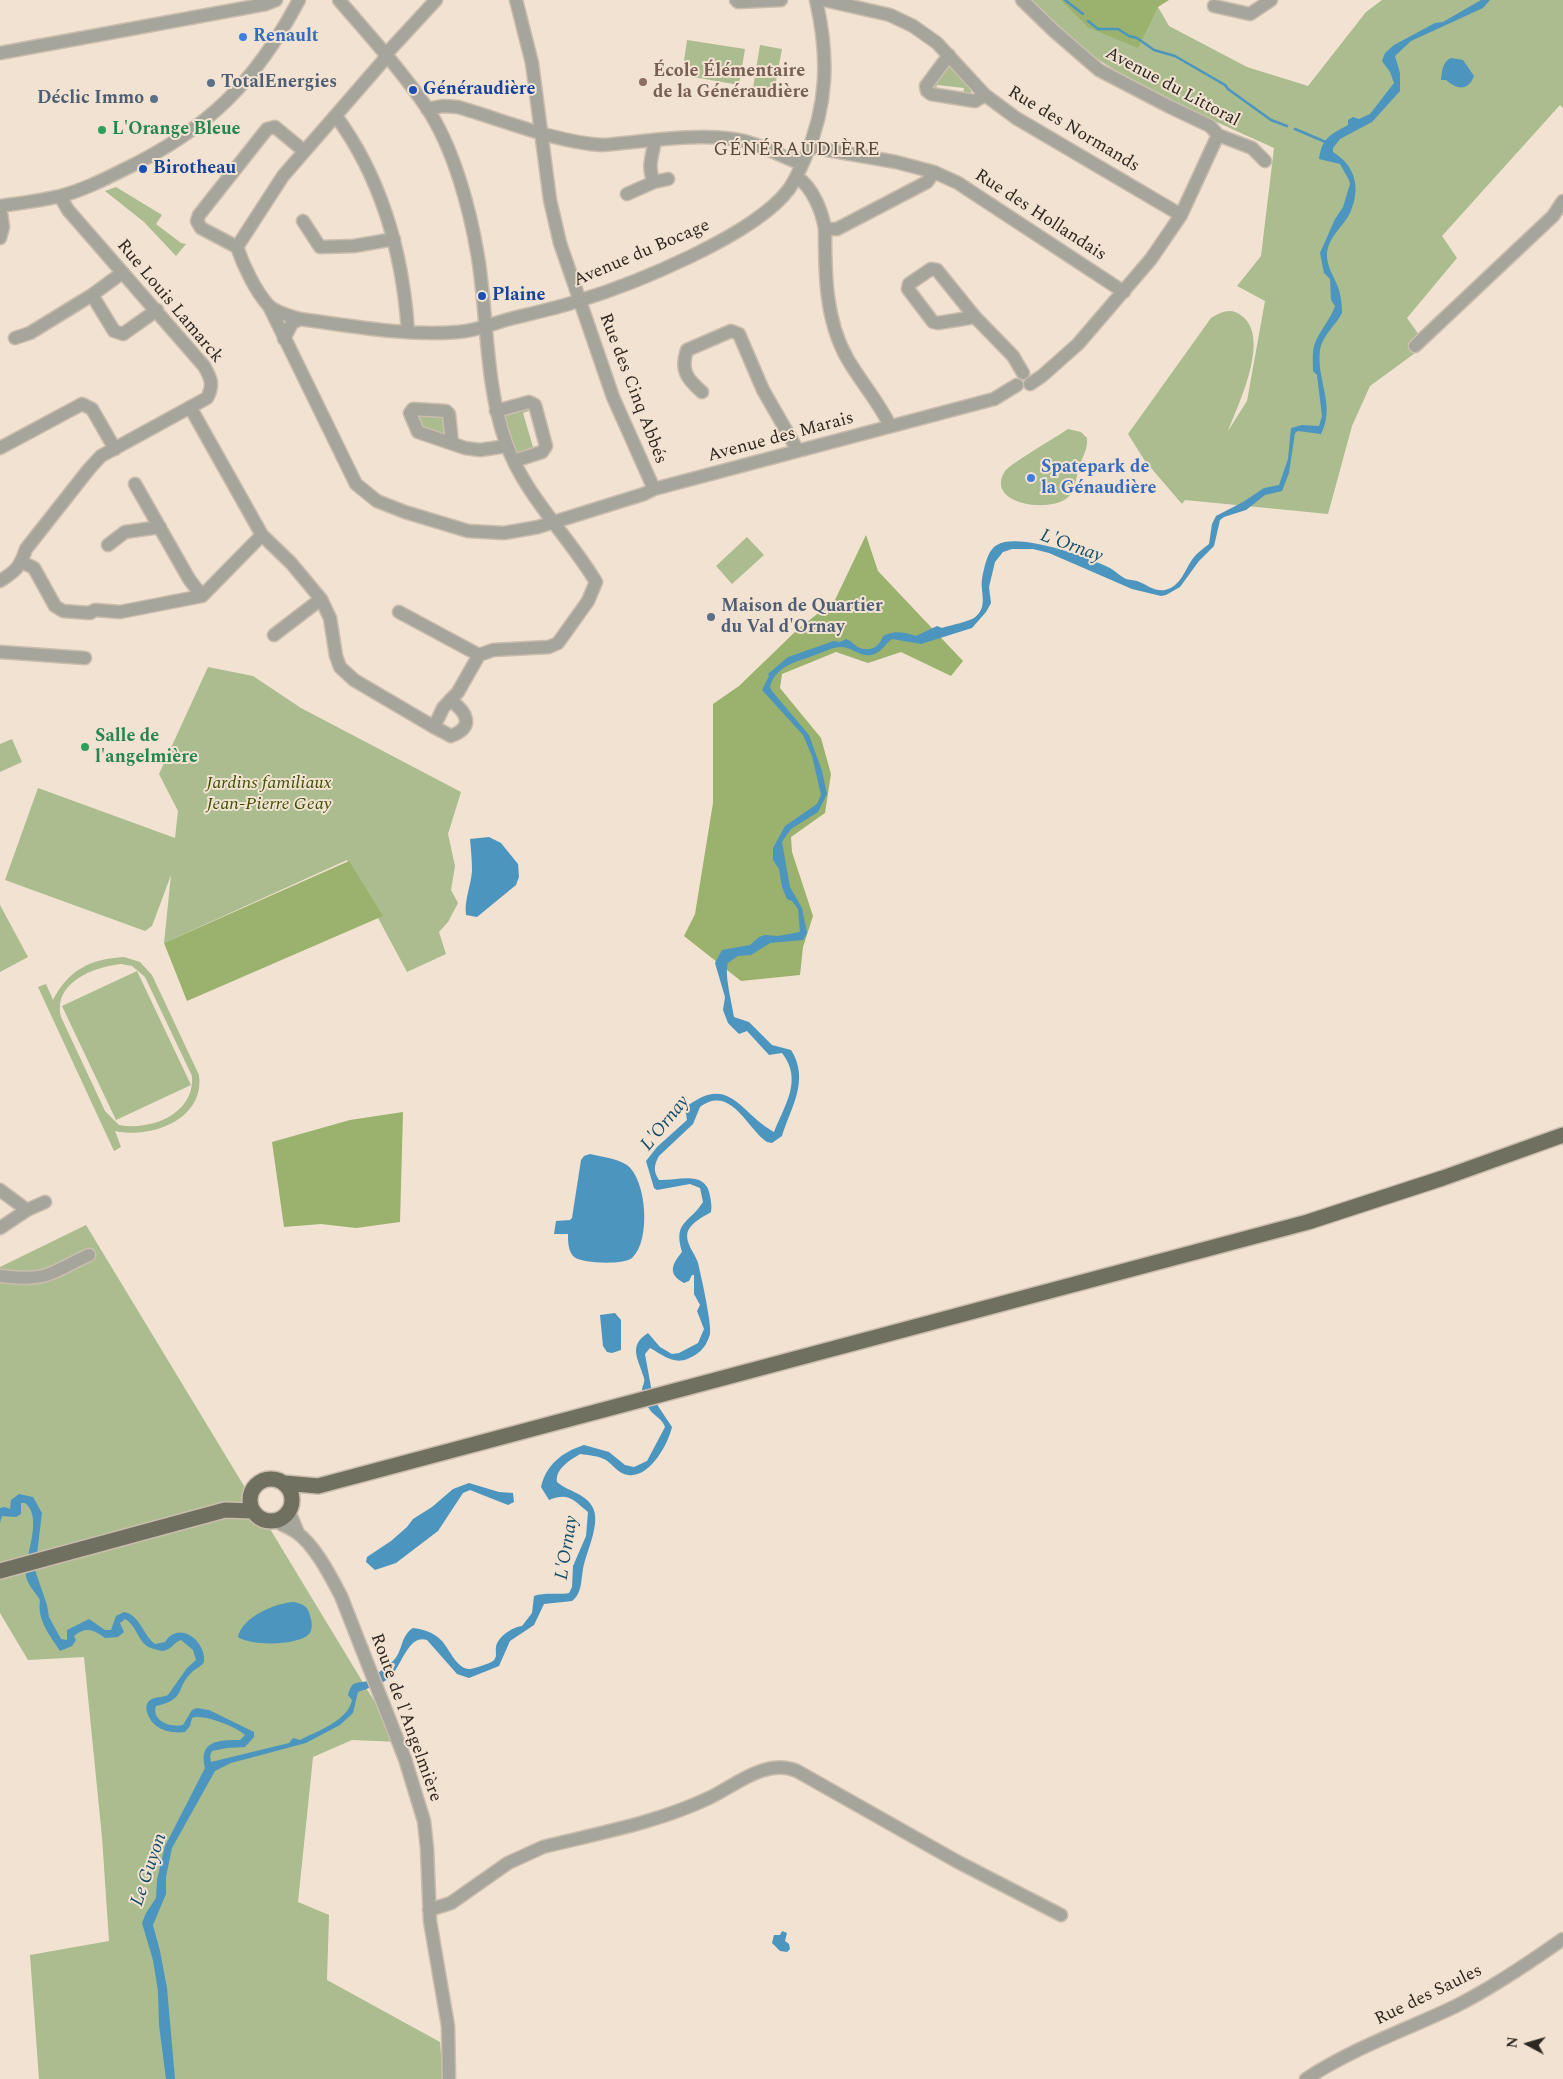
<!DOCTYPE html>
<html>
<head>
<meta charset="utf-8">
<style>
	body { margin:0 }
	#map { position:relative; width:1563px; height:2079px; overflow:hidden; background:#f2e2d1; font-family:Spectral,serif }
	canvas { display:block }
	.north { position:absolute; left:1503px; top:2019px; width:50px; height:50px; -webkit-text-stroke:4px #f2e2d1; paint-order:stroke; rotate:276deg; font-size:14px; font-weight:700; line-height:20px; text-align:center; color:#2e2822 }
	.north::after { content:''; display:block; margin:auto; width:18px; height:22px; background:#2e2822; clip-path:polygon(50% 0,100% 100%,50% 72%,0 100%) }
</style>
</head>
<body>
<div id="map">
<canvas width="1563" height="2079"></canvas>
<div class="north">N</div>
</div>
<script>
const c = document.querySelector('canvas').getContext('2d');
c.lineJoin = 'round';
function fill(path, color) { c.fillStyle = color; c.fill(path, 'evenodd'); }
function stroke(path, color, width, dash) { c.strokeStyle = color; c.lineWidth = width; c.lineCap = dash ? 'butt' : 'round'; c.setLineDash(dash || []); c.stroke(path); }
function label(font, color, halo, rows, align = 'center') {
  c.font = font + ' Spectral,serif'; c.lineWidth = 4; c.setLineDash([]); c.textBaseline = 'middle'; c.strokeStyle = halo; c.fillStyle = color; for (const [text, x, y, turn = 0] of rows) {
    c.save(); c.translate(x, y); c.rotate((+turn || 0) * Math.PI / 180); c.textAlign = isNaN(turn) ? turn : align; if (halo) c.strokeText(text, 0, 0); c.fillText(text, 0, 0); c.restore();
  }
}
fill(new Path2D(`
	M1030 0H1060L1087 27 1158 7 1169 26 1247 67 1308 86 1366 12 1382 0H1563V108L1560 105 1442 236 1457 258 1407 318 1426 345 1370 386 1352 426 1328 514 1185 500 1182 504 1145 461 1128 434 1211 318C1222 312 1231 307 1242 316 1271 338 1238 405 1228 431L1247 401 1265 301 1237 286 1261 256 1274 148C1211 119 1147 93 1090 54 1068 39 1049 18 1030 0Z
	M687 40 745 49 739 85 682 75Z
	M760 45 782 49 774 92 753 88Z
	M947 66 954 68 971 90V94L963 95 964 88 937 85 936 91 933 90 932 84Z
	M116 187 162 215 156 224 181 243 186 244 176 256 144 222 105 191Z
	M529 408 531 410 523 413 533 447 540 445 539 447 522 454 514 451 504 418 508 414Z
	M418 413 444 417 445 434 442 436 424 430 416 415Z
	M1068 429 1081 432 1087 438C1088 449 1083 456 1079 466 1077 475 1075 489 1070 495 1055 515 983 505 1005 471 1010 464 1058 436 1068 429Z
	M747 537 764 555 732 584 716 566Z
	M208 667 253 676 301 708 461 792 448 834 455 866 451 890 458 903 448 922 439 932 446 954 407 972 347 860 164 943 171 875 152 926 145 931 5 880 38 788 175 838 178 811 159 774Z
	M12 739 22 762 0 772V744Z
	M0 905 28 957 0 972Z
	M124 957 140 962 152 975 199 1075C205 1120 150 1139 115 1131L121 1147 114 1151 38 987 46 984 53 1000C69 969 91 959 124 957ZM121 964 132 966 145 977 192 1076C195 1114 151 1131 119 1125L105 1111 61 1017C53 982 94 967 121 964Z
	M137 971 191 1085 116 1120 62 1006Z
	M86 1225 399 1742 352 1740 313 1757 298 1902 329 1915 327 1980 440 2042 443 2079H39L30 1955 109 1941 102 1837 84 1657 28 1660 0 1613V1267Z`), '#abbc8e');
fill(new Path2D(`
	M1060 0H1169L1158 7 1138 48 1087 27Z
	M866 535 878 571 963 661 951 676 901 652 868 663 836 652 782 674 780 688 821 738 831 774 825 813 791 837 792 852 813 916 803 947 800 975 741 981 684 936 695 914 713 803V704L739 686 798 629 835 600Z
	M349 861 383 916 187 1001 164 943Z
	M403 1112 400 1222 356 1228 321 1224 284 1227 272 1142 350 1120Z`), '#9ab26d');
fill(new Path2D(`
	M1481 0H1490L1483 8 1411 41 1395 56 1400 73V91L1372 122 1340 139 1333 148V152C1356 166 1361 189 1350 213 1343 227 1329 236 1327 253 1326 267 1335 277 1339 290 1341 298 1342 305 1342 313 1336 325 1322 336 1320 350 1316 379 1336 406 1321 434L1298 431 1295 433 1289 473 1282 491 1265 495 1246 510 1224 517 1220 520 1214 546 1199 561 1180 587 1166 595 1161 596 1132 589 1049 553 1033 549H1012L1003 552 995 562 989 587 991 603 986 612 972 628 921 644 892 639C884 645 881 653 871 655 860 657 852 647 841 647 832 647 824 652 815 655 797 662 776 665 770 687L772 691 809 735 822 771 827 794 818 812 791 829 782 842 790 887 802 908 807 933 803 940 770 943 751 955 738 956 728 963C724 974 732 1003 734 1017L749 1022 772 1045 791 1050C810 1080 791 1107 782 1136L772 1143 767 1142C747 1129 731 1084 700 1107L693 1124 659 1156C654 1165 653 1171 659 1180 677 1181 706 1169 710 1196 711 1201 712 1207 711 1212 703 1217 692 1222 688 1231 684 1242 695 1253 698 1263 701 1275 712 1325 710 1334 708 1341 704 1349 698 1353 677 1368 668 1358 650 1348L645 1354 651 1387 658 1406 672 1427C668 1444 650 1478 628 1475 619 1474 613 1465 606 1460 599 1456 588 1455 580 1454 570 1460 555 1469 557 1482 567 1491 584 1493 592 1506 602 1522 586 1552 583 1569 581 1580 582 1594 572 1601L544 1604 534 1625 510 1641 499 1666 469 1678 457 1674 427 1640C407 1634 402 1668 388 1679 380 1685 368 1688 358 1692L353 1713 340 1725 321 1735 306 1743 231 1763 215 1771 172 1848 166 1877V1894L153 1925 160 1951 167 1988 175 2079H166L159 2025 158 1991 153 1960 142 1923 146 1913 156 1898 157 1880 165 1846 205 1768C198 1740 220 1740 240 1740L245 1735C237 1727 202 1713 192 1718L190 1726 185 1732C169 1734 152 1729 147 1712 146 1707 146 1704 149 1701 154 1696 162 1698 168 1695L187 1668 196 1660 193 1650 181 1640C174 1642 173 1648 166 1650 162 1652 159 1650 154 1649 137 1645 139 1627 125 1619L120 1623 124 1632 118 1637 105 1638C94 1630 86 1626 74 1636L76 1640 72 1646 60 1651C49 1634 37 1620 40 1600 36 1593 27 1584 26 1576 24 1556 44 1518 25 1503H21V1514L16 1517 2 1516 0 1523V1508L5 1507 10 1509 11 1500 19 1494 33 1497 42 1513 35 1570 47 1605 49 1617 61 1639 67 1640V1630L89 1619 105 1630H111L116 1616 124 1612C140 1615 143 1635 155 1644L165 1642C180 1619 207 1643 204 1662 201 1667 196 1668 192 1672 175 1688 187 1699 156 1706 151 1721 171 1728 183 1725L192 1710 197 1708 209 1710 254 1732V1737L245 1747 227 1748 212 1751 210 1756 211 1762 289 1743 293 1738 300 1740C317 1731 348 1721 352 1700L348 1695C352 1680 356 1684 368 1681 371 1679 389 1664 393 1661 403 1652 400 1636 413 1628 423 1629 433 1632 441 1640 449 1648 457 1670 470 1669 476 1668 488 1664 493 1661 498 1657 495 1652 496 1647 498 1636 513 1627 522 1626L532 1613 534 1596C544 1592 558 1595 569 1593L572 1587 573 1566 586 1536 588 1512C573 1500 569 1492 549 1500L541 1487C546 1465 562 1452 584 1445L609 1452 625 1465 634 1467 647 1461 665 1427C663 1419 652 1415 648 1407 645 1403 642 1394 642 1389 643 1385 645 1382 644 1378 639 1360 627 1346 648 1333L660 1347 672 1354 679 1353 698 1343 704 1329 697 1311 700 1305 694 1294V1275H692L689 1281 684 1283C667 1274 672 1264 682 1252 673 1221 689 1224 703 1202L700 1188 690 1184 657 1190 654 1188 646 1161 657 1147 687 1120 685 1108C730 1072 740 1114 774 1132 785 1104 803 1080 782 1053L769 1055 747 1031 739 1034 728 1023 723 1010 725 997 715 963 722 950 750 945 759 937 765 935 778 936 800 932 798 909 792 901 787 899 782 887 779 869 773 860V848L785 826 817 804 821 795 812 756 803 735 762 690 769 676 768 674 788 657 834 641 840 642 846 639C852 641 856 647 860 648 871 652 880 646 883 636 895 630 903 632 916 636L937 626 942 628C948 626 970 621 974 618 989 607 980 593 982 579 984 569 987 550 997 545 1018 532 1088 557 1110 568 1115 571 1120 576 1126 579 1129 580 1133 580 1137 581 1146 584 1154 592 1165 590 1182 586 1185 568 1194 557 1198 552 1204 548 1209 544L1212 524 1216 516 1243 502 1264 488 1279 485 1288 459 1291 428 1302 425 1319 426 1322 416 1317 375 1313 371C1313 363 1312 354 1314 346 1318 332 1330 321 1335 306L1331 300 1330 279 1324 273 1320 253 1335 219 1343 207 1350 184 1349 180 1340 164 1319 159C1322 138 1331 134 1348 125V120L1353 117 1359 119 1370 114 1394 83 1390 72 1382 61 1385 53 1394 45 1435 23 1443 22Z
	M1451 58 1463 60 1474 76C1468 92 1456 89 1446 80H1441C1442 72 1442 62 1451 58Z
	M489 837 501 843 518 864 519 877 516 885 477 917 466 915C464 900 471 886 472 871 472 861 471 850 470 839Z
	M590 1154C602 1157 616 1158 627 1165 647 1180 651 1241 632 1258 625 1265 580 1264 573 1256 568 1250 568 1241 568 1234H554L556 1221 570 1220 572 1218 581 1160 584 1156Z
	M615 1313 621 1320V1350L612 1353 607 1352 603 1346 600 1315Z
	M469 1483 499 1492 513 1493 514 1502 508 1505 470 1490 463 1493 438 1531 396 1563 375 1570 366 1562 367 1557 391 1541 407 1527 413 1519 432 1507 453 1489Z
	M294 1602C303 1604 308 1606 310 1616 312 1621 313 1630 309 1634 298 1646 250 1646 238 1637 242 1617 275 1603 294 1602Z
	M782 1931 787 1933 785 1941 789 1944 790 1949 787 1952 780 1951 772 1943 774 1935H780Z`), '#4b95bf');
stroke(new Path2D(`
	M1065 0 1083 14
	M1088 21 1098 29H1118L1129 36 1137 38 1154 50 1175 56 1225 85 1228 89 1271 120 1287 126
	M1295 129 1328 143`), '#4b95bf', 2.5);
const minor = new Path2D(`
	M339 0C369 35 401 70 427 108 454 149 470 209 478 257 488 320 485 383 506 443 525 496 568 535 596 582L588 601 558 643 549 647 493 650 479 655 458 692 443 708 434 727 451 736C475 727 467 712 450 700
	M516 0 532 63 550 200 560 243 613 397 654 489
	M736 0 738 2 781 0
	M824 0 890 15 913 26 937 43 985 95 1016 118 1181 215
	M1022 0 1054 31 1099 70 1170 107 1210 126 1218 135 1252 148 1265 161
	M1214 6 1250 14 1271 0
	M0 53 266 4 276 0
	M949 55 926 86 927 91 931 94 975 101 985 95
	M427 109 443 106 458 107C503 120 555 142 602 145 642 142 694 133 733 139 757 142 780 156 802 164
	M336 116C382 179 403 255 408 332
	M304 151 275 127 267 129 199 215 197 221 201 228 237 247 283 176 383 61 388 52 436 0
	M934 172 958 183 1124 292
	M797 177C813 188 822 211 825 229H837L927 182 934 172 896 162 810 147
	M654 182C647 168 652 156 655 141
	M627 194 654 182 668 179
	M0 206C20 203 40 201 60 196 81 191 103 180 123 170 207 130 255 83 299 0
	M303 221 320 247 354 246 394 239
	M825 229C825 272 825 319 847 358 860 381 879 402 890 426
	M0 238 3 227 0 206
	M237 247C243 265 255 290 268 305 276 313 290 316 300 319L292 323 284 339
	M122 273 92 295 114 331 123 334 157 310
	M269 306 356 484 377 501 405 512 468 531 504 533 538 527 644 494 654 489 994 399 1017 385
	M975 317 938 323 933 322 908 289 909 284 931 269 937 270 975 317 1013 356 1023 373
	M300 319C352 326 405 336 458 332 477 331 494 323 513 318 534 313 557 308 578 301 634 284 755 235 789 189 796 179 800 169 805 158 828 105 829 56 816 0
	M15 338 30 333 92 295
	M1415 346 1553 216 1563 201
	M1030 384 1042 376 1078 344 1151 259 1181 215 1218 135
	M702 392C687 379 680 370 687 350L731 331 739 334 763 390 798 451
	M190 407 262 535 291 563 321 599 330 618 336 656 340 667 354 680 434 727
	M496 411 529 402 535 405 546 446 542 452 514 461
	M452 443 449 414 446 411 413 409 410 413 418 432 465 448 480 450 507 446
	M0 448 82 404 92 409 115 449
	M135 484 189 579 202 596
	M108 545 125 532 160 527
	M22 562 34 568 55 606 63 611 90 613 95 610 120 612 202 596
	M0 581C16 571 20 567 26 549L89 469 101 456 207 398C214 385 211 378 204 366L68 210 60 196
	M202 596 262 535
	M399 612 479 655
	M274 635 321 599
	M0 652 85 658
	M0 1190 27 1210 0 1228
	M27 1210 45 1202
	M0 1276C17 1278 38 1280 54 1272 66 1267 77 1260 89 1255
	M289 1511 298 1533
	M276 1521C282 1525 290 1528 296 1532 315 1545 331 1577 341 1596L405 1759 424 1821 427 1848 430 1921 448 2026 449 2079
	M429 1910 451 1903 508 1863 543 1847C599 1833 656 1823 709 1798 736 1785 766 1758 797 1771L958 1862 1061 1915
	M1306 2079C1353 2048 1406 2030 1456 2006 1494 1987 1529 1963 1563 1939`);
const major = new Path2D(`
	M250 1500a21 21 0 1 1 42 0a21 21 0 1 1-42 0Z
	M284 1483 318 1486 1308 1222 1443 1178 1563 1135
	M0 1571 225 1510 252 1511`);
stroke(minor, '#cbbdae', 15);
stroke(major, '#cbbdae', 18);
stroke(minor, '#a5a59c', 12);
stroke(major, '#707060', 15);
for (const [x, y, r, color] of [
	[243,37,5,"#3f7fe0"],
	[643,82,5,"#8d6e63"],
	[211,83,5,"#5c6f8a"],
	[413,90,5,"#1a4fb4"],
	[154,99,5,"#5c6f8a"],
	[102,130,5,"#2e9e5b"],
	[143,169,5,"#1a4fb4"],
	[482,296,5,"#1a4fb4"],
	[1031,478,5,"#3f7fe0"],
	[711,617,5,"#5c6f8a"],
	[85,747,5,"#2e9e5b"]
]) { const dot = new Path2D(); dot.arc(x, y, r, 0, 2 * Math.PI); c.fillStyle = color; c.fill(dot); stroke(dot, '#f2e2d1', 2); }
label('bold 18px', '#366cbe', '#f2e2d1', [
	["Renault",253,37],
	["Spatepark de",1041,468],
	["la Génaudière",1041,489]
], 'left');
label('bold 18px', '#785e54', '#f2e2d1', [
	["École Élémentaire",653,72],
	["de la Généraudière",653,93]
], 'left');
label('bold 18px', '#4e5e75', '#f2e2d1', [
	["TotalEnergies",221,83],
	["Déclic Immo",144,99,"right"],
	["Maison de Quartier",721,607],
	["du Val d'Ornay",721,628]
], 'left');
label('18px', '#2e2822', '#f2e2d1', [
	["Avenue du Littoral",1172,88,28],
	["Rue des Normands",1073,130,31],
	["Rue des Hollandais",1040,216,33],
	["Avenue du Bocage",642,254,-23],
	["Rue Louis Lamarck",169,302,50],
	["Rue des Cinq Abbés",632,389,69],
	["Avenue des Marais",781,438,-15],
	["Route de l'Angelmière",405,1718,70],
	["Rue des Saules",1429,1996,-26]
]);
label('bold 18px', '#164399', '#f2e2d1', [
	["Généraudière",423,90],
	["Birotheau",153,169],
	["Plaine",492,296]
], 'left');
label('bold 18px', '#27864d', '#f2e2d1', [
	["L'Orange Bleue",112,130],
	["Salle de",95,737],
	["l'angelmière",95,758]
], 'left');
label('italic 18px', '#3c5100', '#f2e2d1', [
	["Jardins familiaux",269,784],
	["Jean-Pierre Geay",269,805]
]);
c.letterSpacing = '1px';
label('19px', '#56493b', '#f2e2d1', [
	["GÉNÉRAUDIÈRE",797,151]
]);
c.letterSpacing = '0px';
label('italic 19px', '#114c69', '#f2e2d1', [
	["L'Ornay",1071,547,20],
	["L'Ornay",666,1124,-51],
	["L'Ornay",568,1548,-81],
	["Le Guyon",150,1870,-71]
]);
</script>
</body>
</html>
